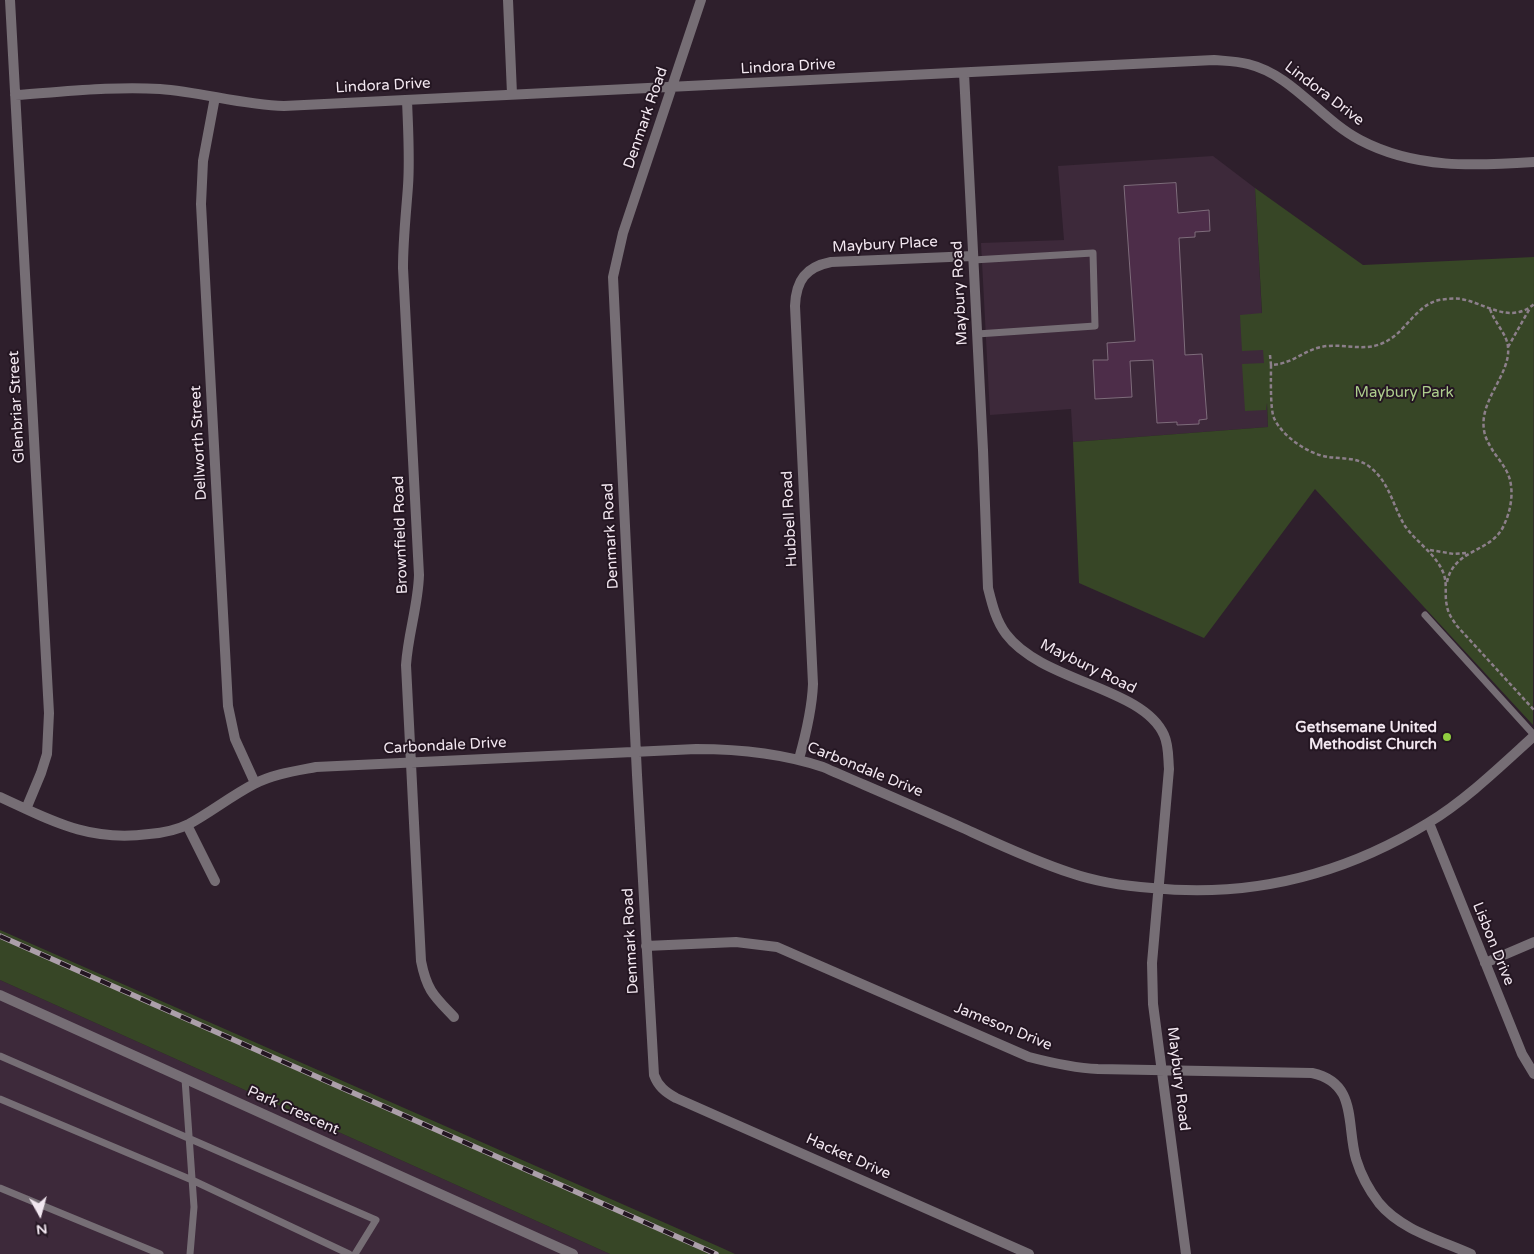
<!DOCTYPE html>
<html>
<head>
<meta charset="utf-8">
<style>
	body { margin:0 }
	#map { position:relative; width:1534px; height:1254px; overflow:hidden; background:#2e1f2c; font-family:"Varela Round",sans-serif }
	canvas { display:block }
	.north { position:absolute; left:15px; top:1189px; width:50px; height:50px; -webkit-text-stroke:4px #241622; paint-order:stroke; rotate:173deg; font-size:14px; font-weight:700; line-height:20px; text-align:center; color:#f2e7f0 }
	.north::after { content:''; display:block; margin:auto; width:18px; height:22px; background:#f2e7f0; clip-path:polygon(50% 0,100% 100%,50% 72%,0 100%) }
</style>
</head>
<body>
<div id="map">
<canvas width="1534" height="1254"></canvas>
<div class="north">N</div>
</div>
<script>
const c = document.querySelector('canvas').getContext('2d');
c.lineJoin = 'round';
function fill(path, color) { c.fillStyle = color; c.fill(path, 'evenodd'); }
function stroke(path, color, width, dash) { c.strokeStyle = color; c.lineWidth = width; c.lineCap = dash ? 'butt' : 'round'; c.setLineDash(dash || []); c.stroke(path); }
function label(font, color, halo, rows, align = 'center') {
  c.font = font + ' "Varela Round",sans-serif'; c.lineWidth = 4; c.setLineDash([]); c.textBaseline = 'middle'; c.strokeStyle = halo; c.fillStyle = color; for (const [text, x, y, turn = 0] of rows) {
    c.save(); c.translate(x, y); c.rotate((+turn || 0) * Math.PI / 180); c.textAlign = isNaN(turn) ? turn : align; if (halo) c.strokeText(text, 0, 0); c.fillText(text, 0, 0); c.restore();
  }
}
fill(new Path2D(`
	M1213 156 1255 188 1268 427 1073 442 1071 409 990 415 981 243 1064 240 1058 166Z
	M0 980 610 1254H0Z`), '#3d293a');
fill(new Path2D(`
	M1255 188 1363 265 1534 257 1533 725 1315 489 1204 638 1079 583 1073 442 1268 427 1267 403 1266 410 1245 411 1242 364 1264 363 1263 350 1242 351 1240 315 1262 313Z
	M0 930 722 1248 735 1254H610L0 980Z`), '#374626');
const building = new Path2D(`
	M1176 183 1178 213 1209 210 1210 231 1195 232V237L1179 238 1185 355 1202 354 1207 419 1199 420V424L1177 425V422L1157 423 1153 360 1130 361 1132 397 1095 399 1093 360H1108L1107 343 1135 341 1124 186Z`);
fill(building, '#4d2d49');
stroke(building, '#7e6c7b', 1);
stroke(new Path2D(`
	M1508 347 1530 308
	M1270 355 1271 365C1294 364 1307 347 1328 346 1347 344 1366 352 1385 342 1406 332 1415 306 1439 300 1446 299 1454 298 1461 299 1485 303 1510 325 1534 304
	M1271 365C1271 377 1270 409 1274 418 1282 436 1308 454 1328 457 1342 459 1359 457 1371 468 1390 483 1393 507 1405 526 1417 543 1435 553 1443 572 1448 584 1444 595 1447 606 1448 614 1453 620 1457 626L1534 710
	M1430 550 1454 554 1466 553
	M1447 582C1454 548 1492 553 1504 525 1512 508 1515 486 1506 470 1502 463 1497 457 1493 451 1489 444 1485 438 1484 430 1479 400 1511 374 1508 347 1507 334 1494 322 1490 309`), '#8c7f8a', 2.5, [4, 2.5]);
stroke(new Path2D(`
	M973 260 1093 253 1095 326 977 334
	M1425 615 1534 735
	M0 1056 376 1220 355 1254
	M185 1079 194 1207 190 1254
	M0 1099 192 1180 349 1254
	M0 1188 160 1254`), '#766e75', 7);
stroke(new Path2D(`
	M10 0 49 713 47 754 41 773 26 809
	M508 0 512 94
	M701 0 623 233 613 277 637 775 654 1075C658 1086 665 1092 676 1098L1029 1254
	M964 73 983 450 988 588C992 604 996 621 1006 634 1042 682 1143 687 1164 735 1169 746 1168 758 1169 769L1152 963 1153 1004 1186 1254
	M15 95C63 92 112 86 160 89 202 92 242 105 284 106L1214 60C1225 61 1236 61 1248 64 1293 75 1320 119 1360 140 1415 169 1474 166 1534 162
	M215 97 203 161 201 204 228 706 235 739 255 783
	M407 100C408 128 410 157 408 186 406 214 403 240 403 268L419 575C418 606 408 634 406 665L421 961C427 991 434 996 454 1017
	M799 759C806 734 812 710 813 684L795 306C796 280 806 267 831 262L973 256
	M0 797C52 821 89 842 149 834 162 833 177 830 189 824 211 812 231 796 254 784 273 774 295 771 316 767L696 749C740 749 781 753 823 767 869 787 916 807 963 828 998 844 1034 861 1071 873 1097 882 1124 886 1152 888 1251 898 1343 875 1428 823 1465 801 1502 765 1534 736
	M1429 823 1522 1054 1534 1074
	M187 825 215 881
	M646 946 736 942 777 947 1029 1057C1052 1063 1074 1068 1098 1069L1312 1073C1358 1083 1346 1124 1356 1159 1361 1175 1369 1190 1379 1203 1401 1230 1440 1240 1471 1254
	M1485 963 1534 942
	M0 995 573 1254`), '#766e75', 10);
const rail = new Path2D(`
	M0 936 716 1254`);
stroke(rail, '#ac9faa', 5.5);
stroke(rail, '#241622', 4, [11]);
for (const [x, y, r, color] of [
	[1447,737,5,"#90cd40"]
]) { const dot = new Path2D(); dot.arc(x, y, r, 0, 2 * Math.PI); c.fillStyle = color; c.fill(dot); stroke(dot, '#241622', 2); }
label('15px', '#f2e7f0', '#241622', [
	["Lindora Drive",788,67,-3],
	["Lindora Drive",383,86,-3],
	["Lindora Drive",1324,94,37],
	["Denmark Road",646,118,-71],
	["Maybury Place",885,245,-3],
	["Maybury Road",960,293,-93],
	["Glenbriar Street",17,407,-93],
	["Dellworth Street",199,443,-93],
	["Hubbell Road",790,519,-93],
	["Brownfield Road",401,535,-92],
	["Denmark Road",611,536,-93],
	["Maybury Road",1088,667,26],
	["Carbondale Drive",445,746,-3],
	["Carbondale Drive",865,770,22],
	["Denmark Road",631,941,-93],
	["Lisbon Drive",1493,944,68],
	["Jameson Drive",1003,1027,22],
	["Maybury Road",1178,1079,83],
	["Park Crescent",293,1111,24],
	["Hacket Drive",848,1157,24]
]);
label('15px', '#adcd8d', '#241622', [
	["Maybury Park",1404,393]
]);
label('bold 15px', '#f2e7f0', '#241622', [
	["Gethsemane United",1437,728],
	["Methodist Church",1437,745]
], 'right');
</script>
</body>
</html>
